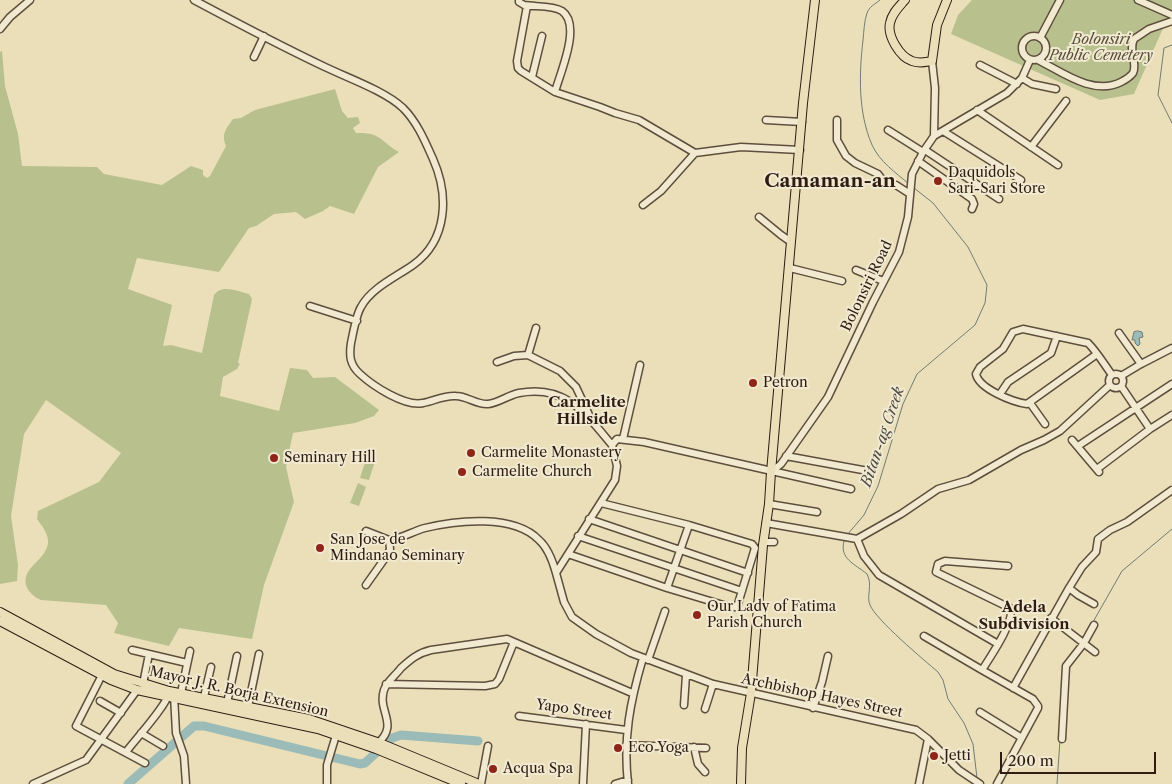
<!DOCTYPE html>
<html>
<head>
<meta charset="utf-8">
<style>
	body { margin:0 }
	#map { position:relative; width:1172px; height:784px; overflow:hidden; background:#eadfb8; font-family:"Libre Caslon Text",serif }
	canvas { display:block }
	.scale { position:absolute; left:1000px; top:752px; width:156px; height:22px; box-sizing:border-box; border:2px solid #2f1d14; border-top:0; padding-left:6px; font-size:15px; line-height:18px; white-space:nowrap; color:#2f1d14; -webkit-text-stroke:4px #f1ead1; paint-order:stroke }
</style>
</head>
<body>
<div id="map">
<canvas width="1172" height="784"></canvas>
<div class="scale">200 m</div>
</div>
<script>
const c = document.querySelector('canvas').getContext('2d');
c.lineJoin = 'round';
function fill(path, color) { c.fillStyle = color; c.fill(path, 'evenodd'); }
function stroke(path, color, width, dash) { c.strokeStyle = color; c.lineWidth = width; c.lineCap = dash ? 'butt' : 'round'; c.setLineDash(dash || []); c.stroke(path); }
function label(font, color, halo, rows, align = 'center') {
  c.font = font + ' "Libre Caslon Text",serif'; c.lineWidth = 4; c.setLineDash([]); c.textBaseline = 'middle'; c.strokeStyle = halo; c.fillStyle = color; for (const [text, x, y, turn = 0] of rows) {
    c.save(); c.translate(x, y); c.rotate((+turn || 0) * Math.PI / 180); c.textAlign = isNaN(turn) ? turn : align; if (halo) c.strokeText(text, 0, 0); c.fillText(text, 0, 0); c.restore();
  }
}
fill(new Path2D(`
	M972 0H1172V8L1134 94 1100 100 951 34 958 15Z
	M2 51 5 86 18 134 22 166 97 167 104 174 162 185 191 166 203 170V175L207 178 210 176 226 146C221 134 226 129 233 119L241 118 255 110 335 89 342 111 348 118 358 117 360 123 353 128 356 133C381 132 380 141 399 152L378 167 354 214 330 206 323 211 305 219 296 212 274 214 256 226 249 228 219 272 137 258 128 289 172 305 163 346 171 345 202 353 214 295C222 284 236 291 249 294L252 299 238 363 240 364 237 369 223 377 220 396 279 411 290 368 307 370 313 378 335 377 379 410 374 416 355 423 293 433 286 467 294 502 264 585 252 639 179 628 169 646 114 633 118 623 106 605 41 600C30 595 21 585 28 572 34 562 45 557 48 544 49 534 42 526 37 519L38 511 99 482 121 453 46 400 24 434 11 516 18 565 17 581 0 584V52Z
	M367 456 376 458 369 480 360 478Z
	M358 483 366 487 359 506 350 503Z`), '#b8c18e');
const water = new Path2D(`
	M1138 331 1142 332 1143 337 1139 338 1140 344 1138 346 1135 343V340H1132L1134 332Z`);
fill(water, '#9abbb7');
stroke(water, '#6f7c76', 1);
stroke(new Path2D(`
	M880 0C875 4 869 7 867 13 864 22 864 31 863 40 859 75 858 112 872 145 880 162 895 172 909 184
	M1172 45 1164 48 1158 95 1172 123
	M847 535 864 515 878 486 903 404 917 374 975 325 985 303 987 285 968 247 933 203 914 188
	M844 541C839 559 855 564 867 574 873 585 866 596 870 605 876 620 924 660 938 672L943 680 948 699 964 723 973 744 977 778
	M1093 622 1122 571 1172 529
	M1057 784 1060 740`), '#6f7c76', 1);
stroke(new Path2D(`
	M128 784 194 726H204L360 764 365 763 392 738 401 735 478 741`), '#9abbb7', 9);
const minor = new Path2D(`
	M194 0C237 23 281 46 325 67 348 78 385 91 403 108 417 122 425 141 433 159 449 195 448 240 413 265 396 277 371 288 361 307 356 315 353 334 351 343 349 356 350 365 360 374 373 386 405 407 423 403 434 401 444 395 456 396 467 396 477 405 488 404 499 403 508 395 519 393 566 384 586 414 612 445
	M519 0V2L524 5C535 7 552 5 562 11 582 25 560 73 555 92
	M1138 0 1172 15
	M527 6 517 61 518 68 521 71 555 92 600 107 615 113 639 120 695 153
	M0 29 10 17 30 0
	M1022 48a12 12 0 1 1 24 0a12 12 0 1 1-24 0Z
	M1040 38 1060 0
	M254 57 264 36
	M1038 60C1062 72 1093 96 1121 82 1125 80 1130 77 1133 73 1138 63 1128 51 1134 39L1149 29 1172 21
	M932 61 935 88 934 136
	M980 65 1017 84
	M532 77 542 36
	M1022 78 1032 84 1056 89
	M977 110 1058 165
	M766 120 802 122
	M837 120V140L846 156 855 163 878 174 884 182 896 185 910 194
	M888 130 923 152
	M943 131 1021 180
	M1031 147 1066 101
	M925 150 999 199
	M918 161 972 199 974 204 972 209
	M643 205 661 191 695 153 741 147 800 150
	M759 217 781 235 791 242
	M790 268 842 281
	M856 270 883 281
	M310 306 357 321
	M1119 333 1141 364
	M1097 354 1027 404C1013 402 979 389 976 374L980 367 1003 349 1013 332 1023 329 1088 343C1097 352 1104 364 1112 375
	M528 355 536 328
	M497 362 514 356 528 355 560 371 576 387 590 417
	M1109 381a7 7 0 1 1 14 0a7 7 0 1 1-14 0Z
	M1121 376 1141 364 1172 348
	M1121 386 1150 429
	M1000 394 1008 382 1051 353 1057 336
	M1030 403 1045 424
	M623 439 640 365
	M1072 440 1099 472
	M1078 446 1172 384
	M786 456 868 471
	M1097 469 1150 429 1172 415
	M771 472 781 464 828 397 873 302 899 252 908 217 912 174 923 152 934 136 1007 93 1022 78 1030 60
	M851 489 644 442 617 439 612 445 617 466 615 480 556 573 564 602 572 617 596 634 631 653 713 684 916 730 928 739 959 770 980 784
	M769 504 817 512
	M589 519 748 573
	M766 523 857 539
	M366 531 389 540C401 539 413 531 425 528 457 520 514 514 539 540 548 548 553 562 556 573
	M578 536 742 591
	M857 539 901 514 938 489 969 480 1021 450 1044 440 1060 431 1110 385
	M857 539 864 556 879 575 998 644
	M763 545 766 542H774
	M568 554 667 588 730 607H737L755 548 752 544 689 525 601 503
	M366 585 388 554 390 549 389 540
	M667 588 689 525
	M1069 588 1078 595 1094 604
	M1051 618 1095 652
	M924 636 982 670
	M132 650 187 663
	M648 660 665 611
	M102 675 76 726 145 763
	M143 684 149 654
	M386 684 485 686 495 684 499 679 514 642
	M1013 688 1069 588 1082 567 1096 552 1098 539 1110 530 1127 522 1172 490
	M181 693 190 651
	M174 695 176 733 184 756 186 784
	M204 697 211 667
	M100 701 121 713
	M227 703 237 656
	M684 705 686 675
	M248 707 259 654
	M813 708 822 682 828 656
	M705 709 713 684
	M980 712 1022 738
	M519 716 626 730
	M141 733 163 746
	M1062 739 1066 666 1084 643 1094 625
	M377 744C400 724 377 712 384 690 387 681 396 675 401 668 411 659 418 653 431 650L507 639 632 693
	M626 745 706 748
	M694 747 698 764 705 772
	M126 752C135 740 167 705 169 693
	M33 784 86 760 137 690
	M327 784V765L337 732
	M481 784 488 746
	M583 784 586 724
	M615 784 628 780
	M628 784C623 738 630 702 643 658
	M919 784 928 739
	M997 784 1038 708V706L1033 699 982 670C989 659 1016 620 1010 608L936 572 938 564 945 561 1008 566`);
const major = new Path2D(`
	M905 0C899 7 892 13 890 23 887 36 900 57 912 61 919 64 925 62 932 61L937 25 947 0
	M0 612 114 674 169 691 309 719 380 743 479 784
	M0 621 111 680 137 690 318 729 376 749 461 784
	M741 784 742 748 751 693 763 545 769 504 771 472 803 103 815 0`);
stroke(minor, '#5e4e3d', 9);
stroke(major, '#2f1d14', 10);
stroke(minor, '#f1ead1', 6);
stroke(major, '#eadfb8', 8);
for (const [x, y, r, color] of [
	[938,181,5,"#8f2418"],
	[753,383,5,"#8f2418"],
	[471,453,5,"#8f2418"],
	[274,458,5,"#8f2418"],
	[462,472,5,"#8f2418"],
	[320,548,5,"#8f2418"],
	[697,615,5,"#8f2418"],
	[618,748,5,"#8f2418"],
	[934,756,5,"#8f2418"],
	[493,769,5,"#8f2418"]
]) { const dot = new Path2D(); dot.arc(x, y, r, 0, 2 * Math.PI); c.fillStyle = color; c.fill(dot); stroke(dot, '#f1ead1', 2); }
label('italic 14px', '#584e39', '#f1ead1', [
	["Bolonsiri",1101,40],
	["Public Cemetery",1101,56]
]);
label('14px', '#2f1d14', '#f1ead1', [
	["Daquidols",948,173],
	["Sari-Sari Store",948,189],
	["Petron",763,383],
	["Carmelite Monastery",481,453],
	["Seminary Hill",284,458],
	["Carmelite Church",472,472],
	["San Jose de",330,540],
	["Mindanao Seminary",330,556],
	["Our Lady of Fatima",707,607],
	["Parish Church",707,623],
	["Eco Yoga",628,748],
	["Jetti",944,756],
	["Acqua Spa",503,769]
], 'left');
label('14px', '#2f1d14', '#f1ead1', [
	["Bolonsiri Road",867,286,-64],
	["Mayor J. R. Borja Extension",239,692,13],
	["Archbishop Hayes Street",822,696,12],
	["Yapo Street",574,710,8]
]);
label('bold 15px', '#2f1d14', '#f1ead1', [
	["Carmelite",587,403],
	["Hillside",587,420],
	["Adela",1024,608],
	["Subdivision",1024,625]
]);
label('italic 15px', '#4f4c45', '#f1ead1', [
	["Bitan-ag Creek",883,437,-71]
]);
label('bold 19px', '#2f1d14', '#f1ead1', [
	["Camaman-an",830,182]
]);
</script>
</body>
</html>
